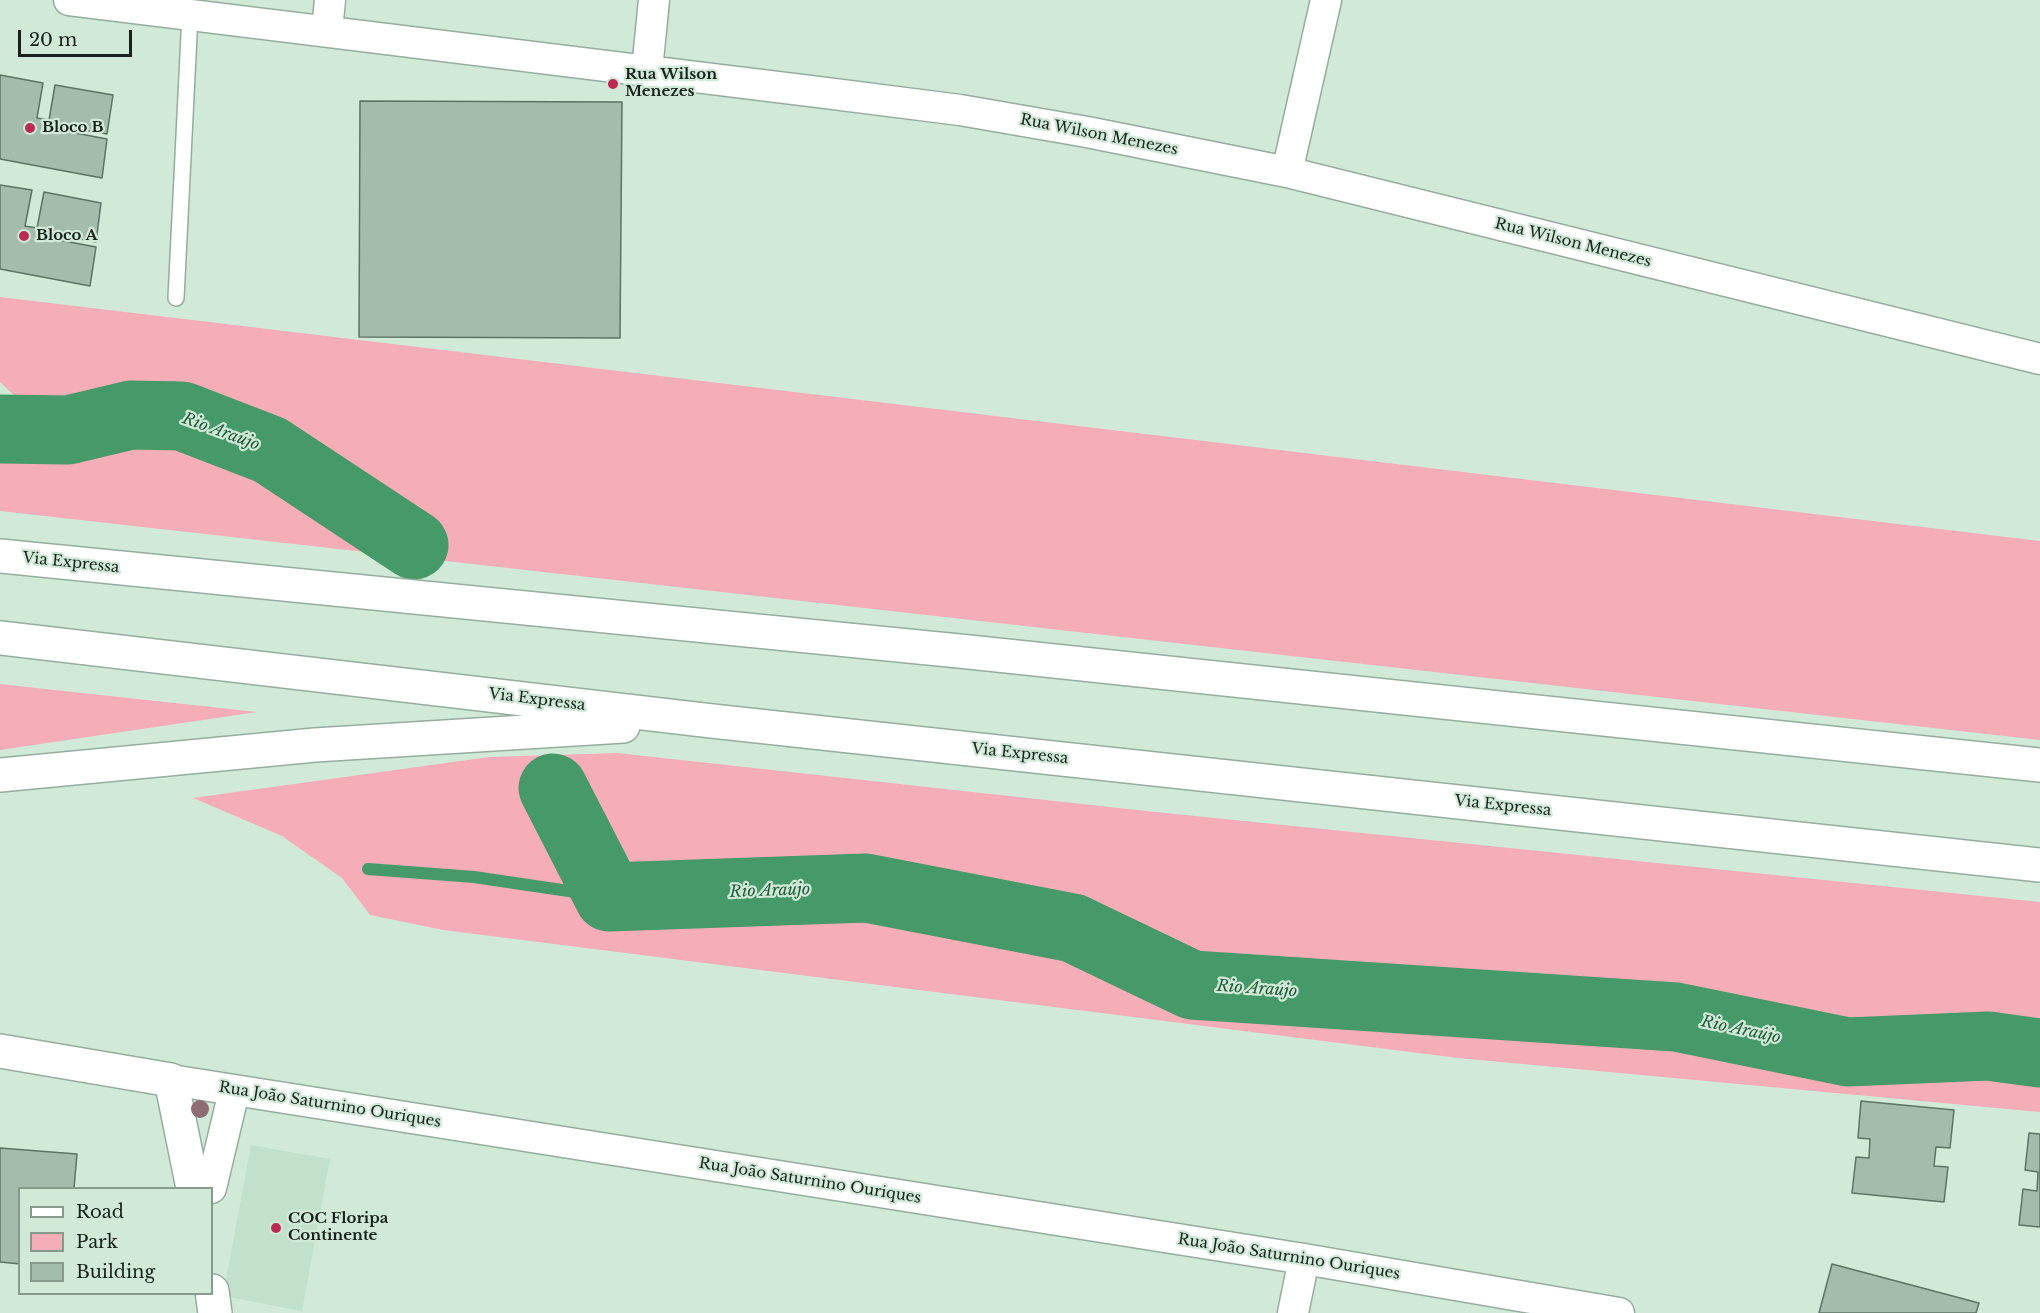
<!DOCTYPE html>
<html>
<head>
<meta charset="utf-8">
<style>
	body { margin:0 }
	#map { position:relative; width:2040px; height:1313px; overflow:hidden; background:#d1ead8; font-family:"Libre Baskerville",serif }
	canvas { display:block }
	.legend { position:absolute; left:18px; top:1187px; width:195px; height:108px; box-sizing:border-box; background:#d1ead8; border:2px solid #879a8c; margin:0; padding:8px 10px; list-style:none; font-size:18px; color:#18211b }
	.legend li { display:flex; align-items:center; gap:12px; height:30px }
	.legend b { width:30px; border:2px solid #879a8c }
	.scale { position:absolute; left:18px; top:30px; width:114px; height:27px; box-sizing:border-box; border:3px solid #18211b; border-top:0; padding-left:8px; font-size:18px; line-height:21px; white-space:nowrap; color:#18211b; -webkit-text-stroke:4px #d1ead8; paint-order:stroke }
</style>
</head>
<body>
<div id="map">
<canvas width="2040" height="1313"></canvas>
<ul class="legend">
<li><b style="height:8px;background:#fff"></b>Road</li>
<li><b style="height:16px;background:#f5aeb7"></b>Park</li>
<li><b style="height:16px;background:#a4bcac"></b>Building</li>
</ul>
<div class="scale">20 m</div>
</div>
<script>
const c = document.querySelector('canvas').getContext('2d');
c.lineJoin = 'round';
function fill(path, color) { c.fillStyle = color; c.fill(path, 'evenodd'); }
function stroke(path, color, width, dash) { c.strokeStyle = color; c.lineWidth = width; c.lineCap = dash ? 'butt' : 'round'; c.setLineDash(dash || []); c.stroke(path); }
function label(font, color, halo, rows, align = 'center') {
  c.font = font + ' "Libre Baskerville",serif'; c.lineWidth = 4.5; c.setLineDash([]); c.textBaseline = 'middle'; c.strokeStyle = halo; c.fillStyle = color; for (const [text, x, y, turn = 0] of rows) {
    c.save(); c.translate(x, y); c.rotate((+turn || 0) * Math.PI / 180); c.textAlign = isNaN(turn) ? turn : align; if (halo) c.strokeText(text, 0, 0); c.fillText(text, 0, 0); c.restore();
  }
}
fill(new Path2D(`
	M251 1145 330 1159 302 1311 223 1296Z`), '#c1e1cb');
fill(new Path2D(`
	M0 297 2040 541V740L0 511V404L17 398 0 382Z
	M0 684 257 712 0 750Z
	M617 753 1146 811 2040 902V1112L1458 1058 443 930 370 915 342 878 282 836 193 798 489 757Z`), '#f5aeb7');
stroke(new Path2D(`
	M368 869 474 877 609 897`), '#469968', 12);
stroke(new Path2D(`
	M0 429 68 430 131 415 182 416 270 450 414 545
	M553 788 609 897 866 888 1073 928 1192 985 1676 1017 1848 1052 1988 1046 2040 1053`), '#469968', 69);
const building = new Path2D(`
	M0 75 43 83 37 118 49 120 55 85 113 95 107 134 60 126 59 130 107 139 102 178 0 159Z
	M360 101 622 102 620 338 359 337Z
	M0 185 32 190 25 226 37 228 44 192 101 203 96 242 49 233 48 238 96 247 90 286 0 269Z
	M1861 1101 1954 1110 1950 1148 1936 1147 1934 1166 1948 1167 1944 1202 1852 1193 1856 1157 1869 1158 1870 1139 1858 1138Z
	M2029 1133 2040 1134V1227L2019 1225 2023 1189 2037 1191 2038 1172 2025 1170Z
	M0 1148 77 1154 74 1188H20V1264L0 1262Z
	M1832 1264 1979 1303 1976 1313H1819Z`);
fill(building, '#a4bcac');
stroke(building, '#5d7364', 1.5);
const service = new Path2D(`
	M176 298 190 15`);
const minor = new Path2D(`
	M69 0 818 92 960 110 1087 132 1287 172 2040 359
	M327 31 330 0
	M647 70 654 0
	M1287 172 1326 0
	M171 1080 1304 1259 1619 1313
	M211 1188 231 1104
	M1293 1313 1304 1259`);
const secondary = new Path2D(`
	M0 1051 171 1080 193 1188
	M212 1291 215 1313`);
const motorway = new Path2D(`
	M0 556 969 652 2040 765
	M0 638 712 721 2040 865
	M0 775 315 745 623 726`);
stroke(service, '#95ad9d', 18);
stroke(minor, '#95ad9d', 33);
stroke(secondary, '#95ad9d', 36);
stroke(motorway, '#95ad9d', 36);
stroke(service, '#fff', 15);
stroke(minor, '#fff', 30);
stroke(secondary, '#fff', 33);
stroke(motorway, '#fff', 33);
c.fillStyle = '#8f6e73';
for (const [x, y] of [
	[200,1109]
]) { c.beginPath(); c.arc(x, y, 9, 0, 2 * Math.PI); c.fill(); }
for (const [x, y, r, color] of [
	[613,84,6,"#bb2b51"],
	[30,128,6,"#bb2b51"],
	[24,236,6,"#bb2b51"],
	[276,1228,6,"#bb2b51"]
]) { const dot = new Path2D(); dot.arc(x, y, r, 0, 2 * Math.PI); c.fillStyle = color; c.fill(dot); stroke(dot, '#d1ead8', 2); }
label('bold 15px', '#18211b', '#d1ead8', [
	["Rua Wilson",625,75],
	["Menezes",625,92],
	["Bloco B",42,128],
	["Bloco A",36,236],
	["COC Floripa",288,1219],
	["Continente",288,1236]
], 'left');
label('15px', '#18211b', '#d1ead8', [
	["Rua Wilson Menezes",1099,135,11],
	["Rua Wilson Menezes",1573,243,14],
	["Via Expressa",71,563,6],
	["Via Expressa",537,700,7],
	["Via Expressa",1020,754,6],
	["Via Expressa",1503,806,6],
	["Rua João Saturnino Ouriques",330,1105,9],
	["Rua João Saturnino Ouriques",810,1181,9],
	["Rua João Saturnino Ouriques",1289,1257,9]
]);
label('italic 16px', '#1e5b39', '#d1ead8', [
	["Rio Araújo",221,432,20],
	["Rio Araújo",770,891,-2],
	["Rio Araújo",1257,989,4],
	["Rio Araújo",1741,1030,12]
]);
</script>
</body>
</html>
